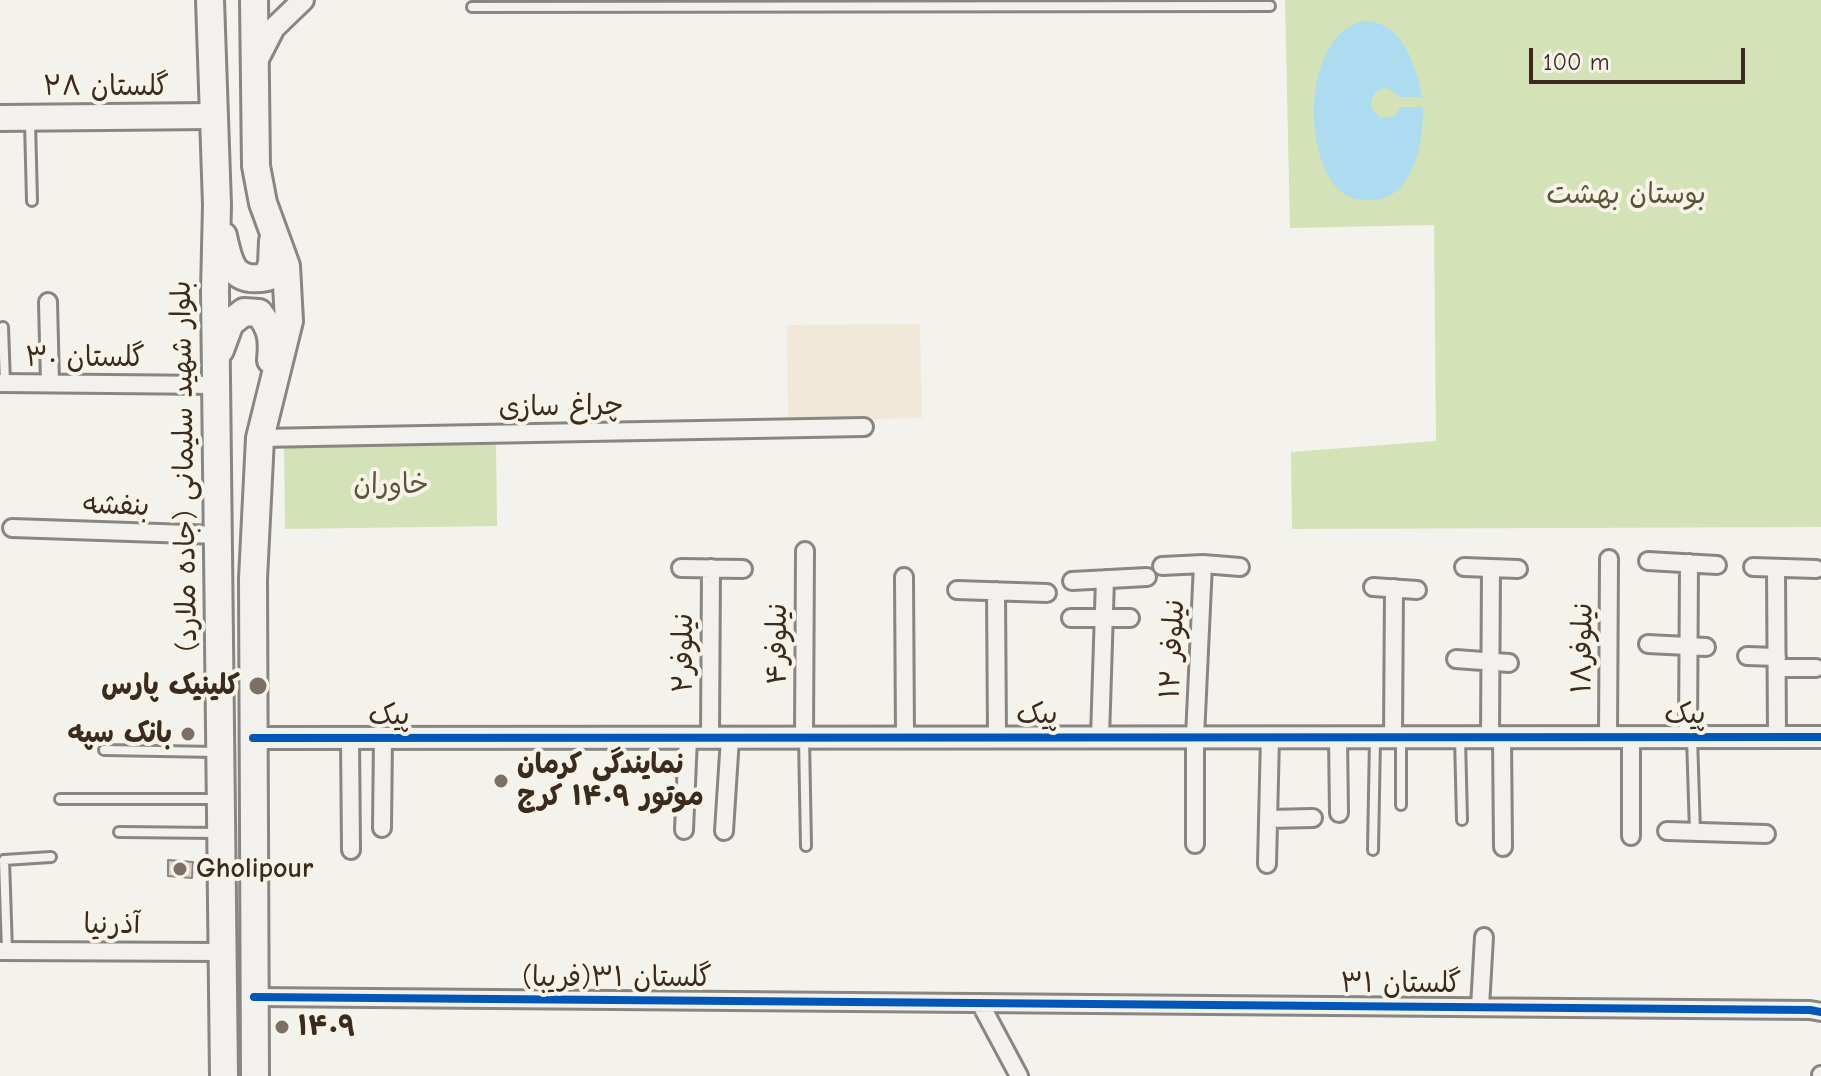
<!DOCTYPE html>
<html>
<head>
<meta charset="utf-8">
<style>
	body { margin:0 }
	#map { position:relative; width:1821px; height:1076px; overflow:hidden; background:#f4f2ec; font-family:"Comic Neue",sans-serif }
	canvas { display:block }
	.scale { position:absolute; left:1529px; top:48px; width:216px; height:36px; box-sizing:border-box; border:4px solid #3b2a1e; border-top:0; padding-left:10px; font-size:24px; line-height:28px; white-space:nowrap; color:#3b2a1e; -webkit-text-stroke:6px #f7f3e8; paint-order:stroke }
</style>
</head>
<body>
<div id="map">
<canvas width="1821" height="1076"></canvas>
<div class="scale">100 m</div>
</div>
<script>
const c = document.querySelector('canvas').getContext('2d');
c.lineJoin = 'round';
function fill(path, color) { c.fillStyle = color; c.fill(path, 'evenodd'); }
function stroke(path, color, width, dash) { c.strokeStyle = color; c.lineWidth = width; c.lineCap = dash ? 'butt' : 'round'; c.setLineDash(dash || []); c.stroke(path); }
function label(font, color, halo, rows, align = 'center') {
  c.font = font + ' "Comic Neue","Playpen Sans Arabic",sans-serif'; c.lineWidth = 8; c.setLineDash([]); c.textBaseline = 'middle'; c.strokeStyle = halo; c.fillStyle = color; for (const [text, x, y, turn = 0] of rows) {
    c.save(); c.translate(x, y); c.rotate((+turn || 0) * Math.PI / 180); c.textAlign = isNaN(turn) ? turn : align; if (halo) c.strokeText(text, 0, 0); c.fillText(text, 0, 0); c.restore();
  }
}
fill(new Path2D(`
	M920 324 922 418 788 421 787 325Z`), '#f1e8da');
fill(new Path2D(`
	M1285 0H1821V527L1292 529 1291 452 1436 441 1434 225 1290 228Z
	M496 441 497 526 285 529 284 444Z`), '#d3e2b7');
fill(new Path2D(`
	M1364 21C1402 21 1416 65 1422 97H1400L1388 88C1376 88 1370 96 1371 108L1381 118 1395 116 1401 107H1423C1424 140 1414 200 1371 200 1358 201 1346 198 1337 188 1302 149 1304 35 1364 21Z`), '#addcf0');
const building = new Path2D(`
	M168 860 193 862 192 878 168 876Z`);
fill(building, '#d8cfc6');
stroke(building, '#898580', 2);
const service = new Path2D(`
	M472 7 1270 6
	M30 122 32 201
	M3 327 5 383
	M1692 737 1695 832
	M804 738 806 846
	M1460 738 1462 820
	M104 750 216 752
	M60 799H215
	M1401 805V738
	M119 832 217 833
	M1373 850 1375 738
	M7 951 4 860 51 857`);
const minor = new Path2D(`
	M48 302 50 383
	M0 383 217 385
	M260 438 864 427
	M12 528 218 535
	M1648 561 1717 565
	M1162 566 1203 564 1240 567
	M1464 567 1518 569
	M1753 567 1816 569
	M681 568 743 569
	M1776 568 1777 737
	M904 577 905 737
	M1072 581 1147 577
	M1373 587 1417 590
	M957 590 1047 593
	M996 591 997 737
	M1071 618H1130
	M1648 644 1706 647
	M1747 656 1777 657
	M1456 659 1509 663
	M1777 668H1816
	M804 737 805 551
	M1100 737 1105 579
	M1338 737 1339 813
	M1393 737 1394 588
	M1490 737 1491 568
	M1502 737 1503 847
	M1608 737 1609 559
	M1631 737V836
	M1688 737 1689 563
	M350 738 351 850
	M710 738 711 568
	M1268 819 1313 818
	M382 828 383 738
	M684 830 688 738
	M724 831 730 738
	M1667 831 1766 834
	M1195 844V737L1203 564
	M1267 864 1270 737
	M0 951 223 952
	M254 997 1810 1010 1821 1012
	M980 1003 1019 1076
	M1480 1007 1484 937
	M1821 1076V1075`);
const tertiary = new Path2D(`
	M256 63 274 28 303 0
	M253 738 1821 737`);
const secondary = new Path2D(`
	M0 118 212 116`);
const primary = new Path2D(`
	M210 0 217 205 215 291 224 1076
	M254 0 256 166 263 203 286 266 289 321 260 438 253 579 255 1076
	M223 236C229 264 233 284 267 277L272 264 273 241
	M220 350 230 323 244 312 259 313C272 329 273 340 271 360`);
stroke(service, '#898580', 14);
stroke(minor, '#898580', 22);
stroke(tertiary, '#898580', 26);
stroke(secondary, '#898580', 30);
stroke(primary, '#898580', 32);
stroke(service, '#f2f1ed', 8);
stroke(minor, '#f2f1ed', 16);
stroke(tertiary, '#f2f1ed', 20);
stroke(secondary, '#f2f1ed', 24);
stroke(primary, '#f2f1ed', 26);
stroke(new Path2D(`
	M253 738 1821 737
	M254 997 1810 1010 1821 1012`), '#0057b8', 8);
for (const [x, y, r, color] of [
	[258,686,10,"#7c7066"],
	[188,734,8,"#7c7066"],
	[501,781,8,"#7c7066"],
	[180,869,8,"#7c7066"],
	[282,1027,8,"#7c7066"]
]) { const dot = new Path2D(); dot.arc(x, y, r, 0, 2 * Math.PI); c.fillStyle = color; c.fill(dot); stroke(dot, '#f7f3e8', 3); }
label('28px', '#3b2a1e', '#f7f3e8', [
	["گلستان ۲۸",106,87],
	["گلستان ۳۰",85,358],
	["چراغ سازی",561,407,-1],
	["بلوار شهید سلیمانی (جاده ملارد)",185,466,-91],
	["بنفشه",116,506,2],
	["نیلوفر۴",778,644,-90],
	["نیلوفر۱۸",1583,648,-89],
	["نیلوفر ۱۲",1173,649,-87],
	["نیلوفر۲",684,653,-90],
	["پیک",1037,715],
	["پیک",1685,715],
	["پیک",389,716],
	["آذرنیا",112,925],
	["گلستان ۳۱(فریبا)",617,978],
	["گلستان ۳۱",1401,984]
]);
label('28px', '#5a543a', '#f7f3e8', [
	["بوستان بهشت",1626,195],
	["خاوران",391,485]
]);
label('bold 28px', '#3b2a1e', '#f7f3e8', [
	["کلینیک پارس",240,686,"right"],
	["بانک سپه",172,734,"right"],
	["نمایندگی کرمان",517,765],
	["موتور ۱۴۰۹ کرج",517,797],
	["Gholipour",196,869],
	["۱۴۰۹",298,1027]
], 'left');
</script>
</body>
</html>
